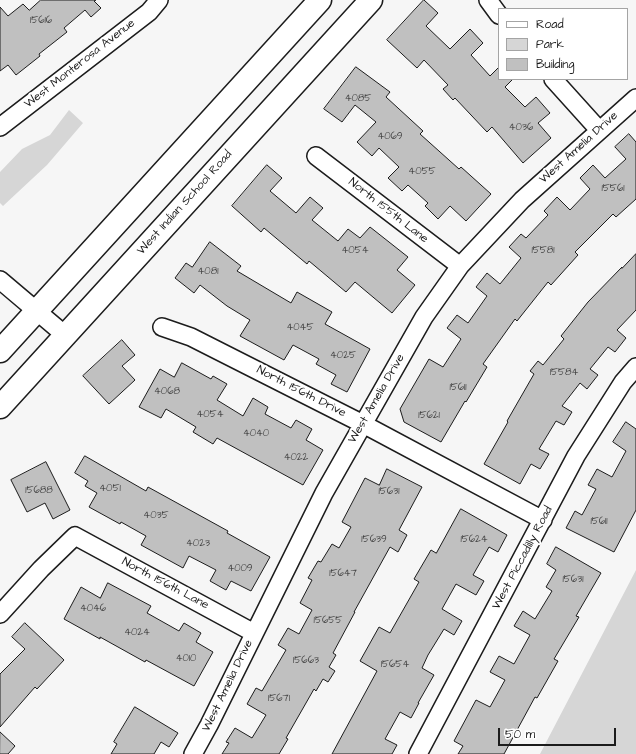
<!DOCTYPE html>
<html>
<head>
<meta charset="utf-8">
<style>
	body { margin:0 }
	#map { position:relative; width:636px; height:754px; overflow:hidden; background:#f6f6f6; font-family:"Architects Daughter",sans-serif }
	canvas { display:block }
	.legend { position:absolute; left:498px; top:8px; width:130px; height:72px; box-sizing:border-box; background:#fff; border:1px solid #a4a4a4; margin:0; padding:5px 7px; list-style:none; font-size:12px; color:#1c1c1c }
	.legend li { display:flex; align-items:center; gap:8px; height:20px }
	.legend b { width:20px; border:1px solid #a4a4a4 }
	.scale { position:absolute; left:498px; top:728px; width:118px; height:18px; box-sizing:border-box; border:2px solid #1c1c1c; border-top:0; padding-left:5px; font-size:12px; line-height:14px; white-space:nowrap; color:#1c1c1c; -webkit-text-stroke:3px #fff; paint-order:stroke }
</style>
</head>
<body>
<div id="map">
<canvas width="636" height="754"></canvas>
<ul class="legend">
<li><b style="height:5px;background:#fff"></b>Road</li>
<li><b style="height:11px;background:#d6d6d6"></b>Park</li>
<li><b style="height:11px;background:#c0c0c0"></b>Building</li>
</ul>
<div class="scale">50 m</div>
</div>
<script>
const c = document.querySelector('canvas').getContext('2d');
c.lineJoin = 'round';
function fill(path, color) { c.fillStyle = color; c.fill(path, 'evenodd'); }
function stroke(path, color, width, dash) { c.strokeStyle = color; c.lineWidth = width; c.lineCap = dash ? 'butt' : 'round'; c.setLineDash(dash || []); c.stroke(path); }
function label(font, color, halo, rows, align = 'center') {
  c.font = font + ' "Architects Daughter",sans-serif'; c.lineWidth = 4; c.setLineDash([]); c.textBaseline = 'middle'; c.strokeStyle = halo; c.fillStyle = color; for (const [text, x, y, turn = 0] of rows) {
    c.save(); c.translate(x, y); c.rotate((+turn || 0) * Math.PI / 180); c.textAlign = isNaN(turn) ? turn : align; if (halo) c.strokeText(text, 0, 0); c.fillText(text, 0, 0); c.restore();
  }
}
fill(new Path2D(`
	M69 110 83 123 47 165 3 206 0 203V172L22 149 50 135Z
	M636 570V754H540Z`), '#d6d6d6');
const building = new Path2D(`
	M41 0H96L94 1 101 8 91 17 85 10 64 28 67 32 39 54 40 56 16 75 8 65 0 71V7L8 16 23 4 29 10Z
	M424 0 438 13 426 26 450 49 470 29 483 43 471 55 490 76 499 67V79H513L505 87 525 107 536 97 550 113 538 123 551 138 523 163 492 127 487 132 455 98 453 100 443 89 448 85 424 60 417 68 387 40Z
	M356 67 390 92 386 97 423 131 420 134 459 169 461 167 491 194 466 221 450 206 438 219 425 206 428 203 408 185 402 191 388 178 399 167 379 148 372 156 357 142 376 122 355 105 342 122 324 109Z
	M629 134 636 142V199L616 217 613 214 575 252 578 255 551 285 548 282 517 321 515 319 483 364 487 367 466 402 465 401 441 442 404 422 400 409 429 359 443 367 461 339 447 328 457 315 468 323 487 296 476 287 487 273 500 284 521 258 509 247 521 234 526 238 548 215 544 211 557 197 570 210 590 189 580 178 593 165 605 178 626 159 615 147Z
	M267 165 282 178 270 191 296 213 310 197 323 208 312 220 338 241 348 229 360 238 370 227 408 257 397 270 415 285 392 313 355 282 346 292 309 261 307 264 264 228 261 232 232 206Z
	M210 242 241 266 237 271 291 303 297 292 332 312 325 324 370 349 347 392 331 384 336 375 316 364 319 359 293 345 284 360 240 336 250 320 227 306 200 285 194 293 175 278 186 263 192 267Z
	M636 254V310L617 330 626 338 615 352 608 347 590 369 598 375 587 389 580 383 562 406 572 412 564 425 556 421 539 449 549 454 540 469 531 464 520 484 484 464 508 422 507 421 534 374 530 371 538 361 543 365 564 339 561 336 588 302 622 267V268Z
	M122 340 135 355 122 366 135 380 109 404 83 376Z
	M182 363 211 379 213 376 227 384 217 400 243 416 253 398 268 407 265 414 291 428 296 420 312 429 306 440 323 450 303 485 217 438 213 444 193 432 196 427 166 409 161 418 139 407 160 369 174 377Z
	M626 422 636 429V510L614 552 566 528 575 511 582 515 596 489 588 485 597 469 612 477 626 451 613 442Z
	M85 456 146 491 148 487 228 531 227 533 270 557 251 591 231 581 226 590 210 581 216 570 189 556 183 568 141 545 146 536 121 522 120 524 89 507 97 493 85 486 88 481 75 473Z
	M46 462 70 510 53 519 45 503 27 512 11 480Z
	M387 469 422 487 399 530 407 535 398 552 390 547 354 612H355L333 653 336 655 329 667 335 671 328 682 323 679 316 691 314 689 286 738 288 739 279 754H222L229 743 226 742 235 728 252 738 266 715 247 704 256 688 262 691 286 650 278 645 288 628 299 634 312 610 300 603 312 580 308 578 318 561 321 562 332 544 339 548 351 527 342 522 365 478 379 485Z
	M461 509 507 535 498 552 489 547 473 575 484 581 476 595 456 584 442 609 462 621 454 635 444 629 428 655 422 668 434 675 418 703H419L411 718 400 712 385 739 397 745 392 754H332L377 671 360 661 379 627 390 633 419 582 414 579 431 550 436 553Z
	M556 547 601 573 576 616 579 617 554 659 558 661 537 698 535 697 504 754H458L463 746 454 741 476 700 490 707 505 680 490 672 499 656 514 664 530 635 514 626 523 611 535 619 552 591 546 587 556 570 547 564Z
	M108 583 151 606 147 613 179 631 184 623 201 633 196 642 213 652 194 686 146 660 145 662 100 637V639L64 619 81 587 100 598Z
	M25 623 64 660 37 689 35 687 0 727V674L25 649 12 637Z
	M135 707 178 733 169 747 161 742 154 754H111L117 744 114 742Z
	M0 732 15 746 8 754H0Z`);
fill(building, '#c0c0c0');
stroke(building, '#1c1c1c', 1);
const minor = new Path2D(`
	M488 0 499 15
	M553 79 599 130
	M0 127 149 12 159 0
	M316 156 460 266
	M0 280 65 335
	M162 327 191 337 363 424 543 520
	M0 614 41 569 75 536 254 633
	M193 754 209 725 324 493 424 317 460 266 522 200 636 98
	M418 754 576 456 623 382 636 367`);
const secondary = new Path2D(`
	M0 351 320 0
	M0 407 371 0`);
stroke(minor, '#1c1c1c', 20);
stroke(secondary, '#1c1c1c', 25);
stroke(minor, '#fff', 17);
stroke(secondary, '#fff', 22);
label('10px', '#454545', null, [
	["15616",41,21],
	["4085",358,99],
	["4036",521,128],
	["4069",390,137],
	["4055",422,172],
	["15561",613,189],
	["4054",355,251],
	["15581",543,251],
	["4081",208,272],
	["4045",300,328],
	["4025",343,356],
	["15584",564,373],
	["15611",458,388],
	["4068",167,392],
	["4054",210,415],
	["15621",429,416],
	["4040",256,434],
	["4022",296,458],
	["4051",110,489],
	["15688",39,491],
	["15631",389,492],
	["4035",156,516],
	["15611",599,522],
	["15639",374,540],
	["15624",474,540],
	["4023",198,544],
	["4009",240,569],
	["15647",343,574],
	["15631",573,580],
	["4046",93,609],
	["15655",328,621],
	["4024",137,633],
	["4010",186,659],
	["15663",306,661],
	["15654",395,665],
	["15671",279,699]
]);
label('12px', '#1c1c1c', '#fff', [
	["West Monterosa Avenue",80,64,-38],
	["West Amelia Drive",579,148,-42],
	["West Indian School Road",185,203,-48],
	["North 155th Lane",388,211,38],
	["North 156th Drive",301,392,27],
	["West Amelia Drive",377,399,-60],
	["West Piccadilly Road",523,558,-62],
	["North 156th Lane",165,584,28],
	["West Amelia Drive",228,686,-64]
]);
</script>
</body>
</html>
